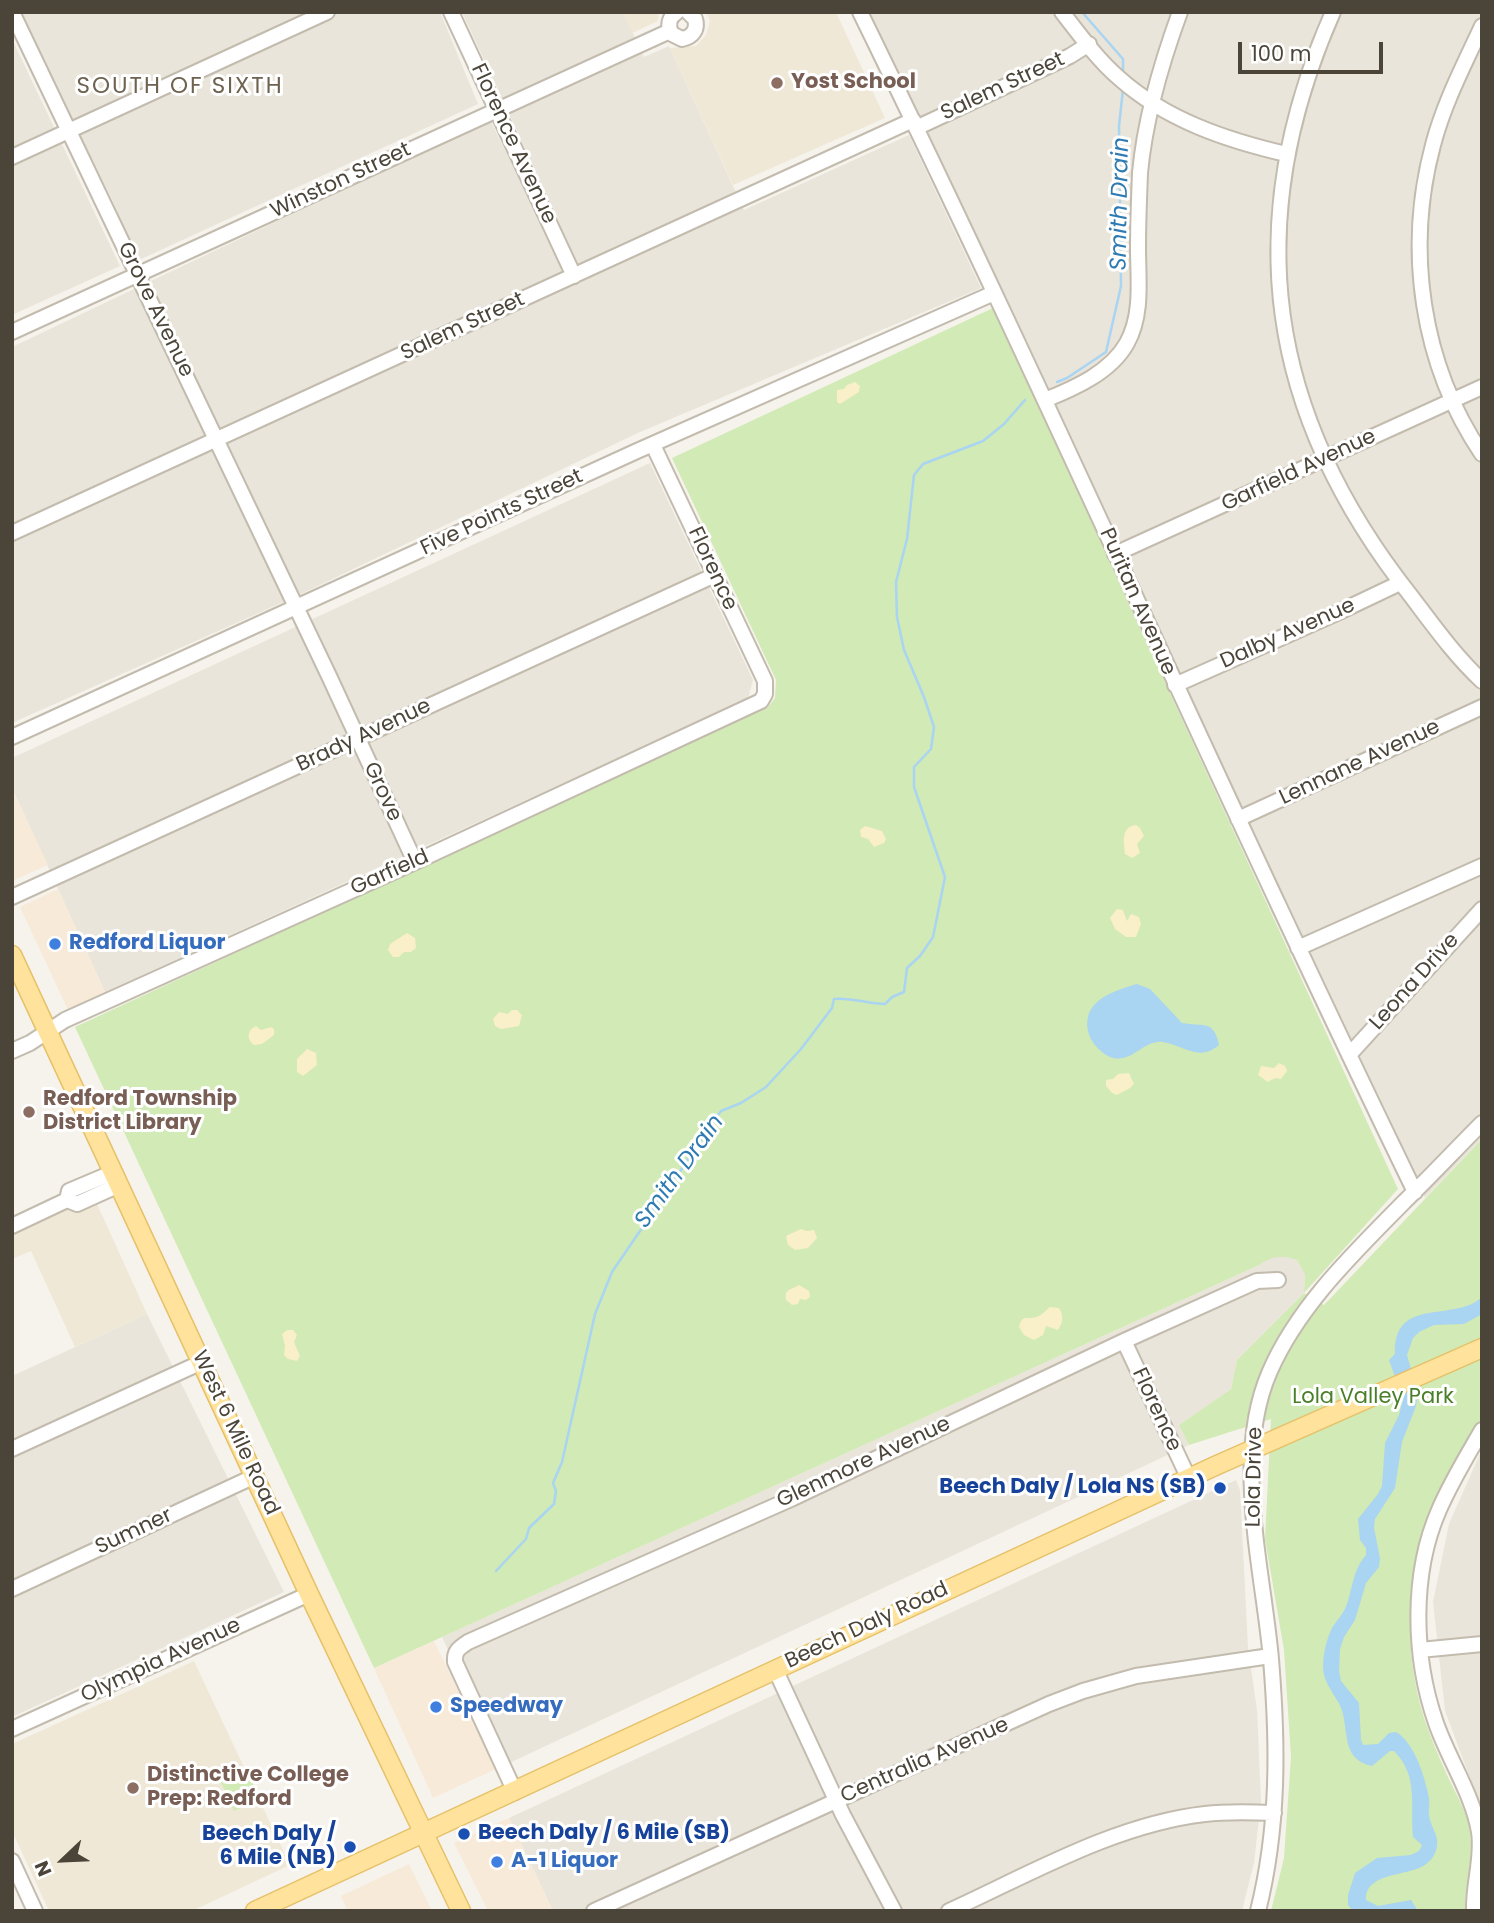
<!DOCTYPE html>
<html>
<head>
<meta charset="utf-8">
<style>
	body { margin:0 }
	#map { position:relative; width:1494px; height:1923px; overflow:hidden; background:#f6f3ec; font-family:Poppins,sans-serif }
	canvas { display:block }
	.frame { position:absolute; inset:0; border:14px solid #4b4439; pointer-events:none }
	.north { position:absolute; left:28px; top:1825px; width:70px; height:70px; -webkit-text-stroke:5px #fff; paint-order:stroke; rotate:247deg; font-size:19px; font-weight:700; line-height:28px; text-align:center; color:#4b4439 }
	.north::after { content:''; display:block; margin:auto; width:24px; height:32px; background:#4b4439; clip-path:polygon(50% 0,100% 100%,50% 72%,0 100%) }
	.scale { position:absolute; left:1238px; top:42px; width:145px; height:32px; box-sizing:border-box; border:4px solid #4b4439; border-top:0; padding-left:9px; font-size:21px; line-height:24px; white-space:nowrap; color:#4b4439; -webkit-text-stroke:5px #fff; paint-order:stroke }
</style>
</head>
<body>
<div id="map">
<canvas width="1494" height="1923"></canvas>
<div class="frame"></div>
<div class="north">N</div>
<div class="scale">100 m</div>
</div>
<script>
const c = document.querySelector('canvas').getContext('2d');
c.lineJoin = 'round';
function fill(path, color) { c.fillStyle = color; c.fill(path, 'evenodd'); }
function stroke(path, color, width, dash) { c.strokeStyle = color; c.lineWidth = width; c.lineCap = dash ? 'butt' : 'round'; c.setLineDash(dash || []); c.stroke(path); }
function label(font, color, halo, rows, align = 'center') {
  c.font = font + ' Poppins,sans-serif'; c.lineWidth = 6; c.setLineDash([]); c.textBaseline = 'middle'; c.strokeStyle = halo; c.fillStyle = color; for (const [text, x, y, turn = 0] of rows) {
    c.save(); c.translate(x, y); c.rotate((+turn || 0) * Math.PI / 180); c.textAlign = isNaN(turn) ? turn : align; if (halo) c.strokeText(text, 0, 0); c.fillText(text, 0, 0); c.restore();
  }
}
fill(new Path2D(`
	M19 12H440L478 104 137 261 114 203Z
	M462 12H623L644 57 669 46 744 210 909 135 981 288 640 432 299 595 12 723V347L490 120 545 229 559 222Z
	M865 12H1482V1139L1425 1198Z
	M12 39 120 266 12 315Z
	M650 463 753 680 748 699 105 992 12 788V758Z
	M1271 1256H1285L1297 1260 1305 1275 1304 1293 1237 1360 1231 1389 1179 1425 1189 1445 503 1766 442 1637 1257 1266Z
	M147 1314 284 1592 12 1717V1376Z
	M1482 1449V1810L1445 1711 1433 1602 1449 1524Z
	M1236 1480 1240 1490 1248 1647 1257 1710 1261 1801 1254 1863 1242 1911H553L509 1818Z`), '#eae5da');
fill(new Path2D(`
	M12 788 48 865 12 881Z
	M58 889 105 992 68 1010 20 907Z
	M434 1641 496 1769 433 1798 374 1668Z
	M509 1818 553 1911H488L454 1843Z
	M409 1864 432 1911H348L341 1896Z`), '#f7ead8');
fill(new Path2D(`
	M623 12H659L658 21 632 33Z
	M706 12H836L885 118 733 185 670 48 696 46 706 35 710 21Z
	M93 1195 147 1314 75 1347 31 1251 12 1259V1232Z
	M194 1661 290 1865 192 1911H49L12 1831V1744Z`), '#efe8d6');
fill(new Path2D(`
	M993 308 1398 1189 1304 1293 1324 1305 1482 1139V1445C1473 1450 1462 1455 1455 1462 1447 1471 1441 1489 1436 1500 1407 1568 1402 1647 1424 1718 1431 1738 1439 1758 1448 1777 1456 1794 1465 1809 1469 1826 1475 1854 1465 1883 1465 1911H1271L1284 1858 1291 1757 1284 1650 1265 1539 1271 1419 1189 1445 1179 1425 1231 1389 1237 1360 1304 1293 1305 1275 1297 1260C1280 1254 1272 1256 1257 1266L374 1668 75 1027 768 707 775 698 776 680 672 458Z
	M232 1769 238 1782 250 1777 260 1799 234 1811 218 1776Z`), '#d2eab5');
fill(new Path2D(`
	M855 382 860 386 859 392 840 404 837 402V390L844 389 847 385Z
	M1136 825 1140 828 1144 836 1137 844 1140 853 1132 858 1125 854C1124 843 1120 827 1136 825Z
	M865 826 882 831 886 839 884 843 874 847 868 839 861 837 860 830Z
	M1117 909 1123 910 1127 921 1131 914 1139 917 1141 924 1136 937H1126L1115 929 1110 918Z
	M407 933 415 938 416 948 411 952H404L399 957H393L388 950 390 944Z
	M512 1010H517L522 1015 519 1026 501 1029 495 1026 493 1019 499 1012 508 1014Z
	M256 1026 261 1030 271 1027 274 1029V1035L262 1044 254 1045C246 1039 247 1030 256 1026Z
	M307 1049 316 1053 317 1065 303 1076 297 1072V1059Z
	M1279 1063 1285 1066 1287 1071 1281 1079 1275 1078 1268 1082 1258 1075 1261 1066 1274 1068Z
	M1129 1073 1134 1084 1130 1088 1117 1095 1112 1093 1106 1086V1080L1113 1079 1118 1074Z
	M801 1229 807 1231 814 1230 817 1238 808 1248 795 1250 788 1245 786 1236Z
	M799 1285 809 1291 810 1297 806 1300 800 1299 798 1304 792 1305 786 1300C784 1288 792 1290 799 1285Z
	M1050 1307 1059 1308C1064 1316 1063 1323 1058 1330L1046 1326 1043 1335 1034 1340 1024 1335 1019 1327C1022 1314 1026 1320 1036 1317 1041 1316 1046 1310 1050 1307Z
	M287 1330H293L297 1335 294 1342 300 1356 297 1361 288 1359 284 1355 285 1346 282 1334Z`), '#f9efc9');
fill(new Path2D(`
	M1137 984 1150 989 1182 1023C1203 1027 1214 1019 1219 1045 1199 1062 1185 1046 1163 1042 1143 1039 1130 1067 1108 1056 1099 1051 1090 1041 1088 1031 1082 1000 1114 991 1137 984Z
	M1482 1297V1314L1464 1324 1434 1325 1419 1332 1413 1338 1407 1355 1418 1394 1416 1406 1402 1442 1395 1488 1375 1519 1374 1528 1380 1558 1379 1567 1366 1583 1355 1620 1344 1637 1340 1649 1339 1671 1341 1681 1359 1703 1361 1740 1363 1745 1378 1744 1389 1733 1396 1732C1415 1743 1425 1778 1429 1798 1430 1804 1428 1809 1429 1815 1430 1826 1439 1835 1437 1846 1436 1853 1432 1860 1426 1864 1410 1877 1365 1871 1366 1900L1378 1906 1411 1900 1418 1911H1353L1348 1905V1895L1355 1873 1377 1858 1411 1855 1419 1851 1422 1845 1413 1837C1410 1805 1419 1776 1394 1751H1390L1372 1766C1344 1760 1348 1737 1343 1714 1340 1700 1328 1690 1324 1675 1321 1661 1326 1640 1332 1628 1337 1620 1344 1613 1347 1604 1353 1586 1353 1570 1366 1555V1548L1360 1540 1358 1519 1378 1494 1382 1486 1385 1443 1399 1415 1403 1399 1389 1360 1395 1354C1393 1295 1456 1323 1482 1297Z`), '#a9d4f2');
stroke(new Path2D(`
	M1082 12 1123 59V72
	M1057 382 1067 378 1106 352 1121 286 1119 126 1123 89
	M496 1571 526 1539 529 1528 554 1504 556 1491 553 1483 562 1462 595 1314 612 1272 644 1225 663 1191 679 1173 711 1124 721 1111 741 1103 766 1087 801 1049 832 1008 834 999C851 997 868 1004 885 1004L892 997 904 992 907 968 920 956 933 937 945 877 914 787V767L931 749 934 727 924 697 904 650 897 617 896 582 907 539 914 475 923 464 983 441 1004 424 1025 400`), '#a9d4f2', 2.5);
const minor = new Path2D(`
	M12 12 329 676 415 862
	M451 12 574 276
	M677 12C669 17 667 26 672 34L682 39C693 37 698 29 695 19L688 12
	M860 12C1051 402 1225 801 1415 1192
	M1062 12C1079 34 1098 60 1119 78 1166 120 1226 140 1286 154
	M1333 12C1239 225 1267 414 1411 596 1433 625 1455 656 1482 681
	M1482 26C1464 65 1444 103 1433 145 1405 249 1421 364 1482 454
	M916 128 1070 56 1089 44
	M12 157 327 12
	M12 332 670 31
	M1045 400C1075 388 1111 372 1127 343 1143 314 1138 279 1138 248 1138 223 1139 198 1140 173 1145 118 1161 64 1180 12
	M12 533 913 120
	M1115 554 1482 387
	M1175 685 1339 612 1400 583
	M12 737 637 451 994 293
	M1238 819 1482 707
	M12 897 715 575
	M1298 948 1482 866
	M12 1051 30 1043 65 1020 415 862 761 701 765 694V681L653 445
	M1349 1055 1482 909
	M114 1172 69 1191 67 1200 77 1204 119 1185
	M12 1226 67 1200
	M1124 1341 1189 1479
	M12 1449 202 1362
	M12 1589 255 1476
	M1420 1650 1482 1644
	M775 1669 843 1815 894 1911
	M12 1729 309 1594
	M515 1792 455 1662C454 1651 459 1648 468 1642L793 1498 1124 1341 1257 1281 1278 1280
	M12 1861 35 1911
	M594 1911 1049 1704 1083 1691 1136 1676 1270 1656
	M949 1911C1030 1874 1116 1824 1205 1814 1228 1811 1251 1812 1274 1813
	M1258 1911C1279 1827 1278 1744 1271 1659 1263 1569 1232 1457 1270 1371 1299 1305 1354 1253 1404 1202 1431 1176 1456 1149 1482 1123
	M1474 1911C1473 1884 1483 1858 1479 1832 1473 1795 1448 1758 1436 1723 1413 1657 1411 1574 1439 1510 1451 1482 1467 1456 1482 1430`);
const major = new Path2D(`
	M12 955 309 1594 461 1911
	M255 1911 1215 1466 1482 1348`);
stroke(minor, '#c2bbae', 18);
stroke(major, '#e6c16a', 21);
stroke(minor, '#fff', 14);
stroke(major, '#ffe39c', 18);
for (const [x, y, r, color] of [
	[777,83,7,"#8d6e63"],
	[55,944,7,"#3f7fe0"],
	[29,1112,7,"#8d6e63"],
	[1220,1488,7,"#1a4fb4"],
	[436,1707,7,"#3f7fe0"],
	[133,1788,7,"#8d6e63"],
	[464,1834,7,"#1a4fb4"],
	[350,1847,7,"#1a4fb4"],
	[497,1862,7,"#3f7fe0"]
]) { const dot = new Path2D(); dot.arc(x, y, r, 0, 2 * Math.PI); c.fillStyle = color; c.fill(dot); stroke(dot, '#fff', 2.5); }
label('bold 21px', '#785e54', '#fff', [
	["Yost School",791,83],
	["Redford Township",43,1100],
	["District Library",43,1124],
	["Distinctive College",147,1776],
	["Prep: Redford",147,1800]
], 'left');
label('21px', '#4b4439', '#fff', [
	["Salem Street",1003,87,-25],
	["Florence Avenue",513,144,65],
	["Winston Street",341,181,-25],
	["Grove Avenue",155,310,64],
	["Salem Street",463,327,-25],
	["Garfield Avenue",1299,471,-25],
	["Five Points Street",502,513,-25],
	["Florence",712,569,65],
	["Puritan Avenue",1137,602,66],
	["Dalby Avenue",1288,634,-24],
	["Brady Avenue",364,736,-25],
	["Lennane Avenue",1360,763,-25],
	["Grove",382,792,65],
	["Garfield",390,873,-24],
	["Leona Drive",1415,982,-48],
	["Florence",1156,1410,65],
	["West 6 Mile Road",235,1433,65],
	["Glenmore Avenue",864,1463,-25],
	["Lola Drive",1255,1477,-89],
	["Sumner",134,1532,-25],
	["Beech Daly Road",867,1626,-25],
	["Olympia Avenue",161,1661,-25],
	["Centralia Avenue",925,1761,-24]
]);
label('bold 21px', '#366cbe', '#fff', [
	["Redford Liquor",69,944],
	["Speedway",450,1707],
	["A-1 Liquor",511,1862]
], 'left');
label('21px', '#4a7f2a', '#fff', [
	["Lola Valley Park",1373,1398]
]);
label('bold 21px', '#164399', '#fff', [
	["Beech Daly / Lola NS (SB)",1206,1488],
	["Beech Daly / 6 Mile (SB)",478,1834,"left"],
	["Beech Daly /",336,1835],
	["6 Mile (NB)",336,1859]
], 'right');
c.letterSpacing = '2px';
label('23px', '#6e6250', '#fff', [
	["SOUTH OF SIXTH",180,87]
]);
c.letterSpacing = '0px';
label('italic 23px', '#2e7ab2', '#fff', [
	["Smith Drain",1121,204,-89],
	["Smith Drain",680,1172,-54]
]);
</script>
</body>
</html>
